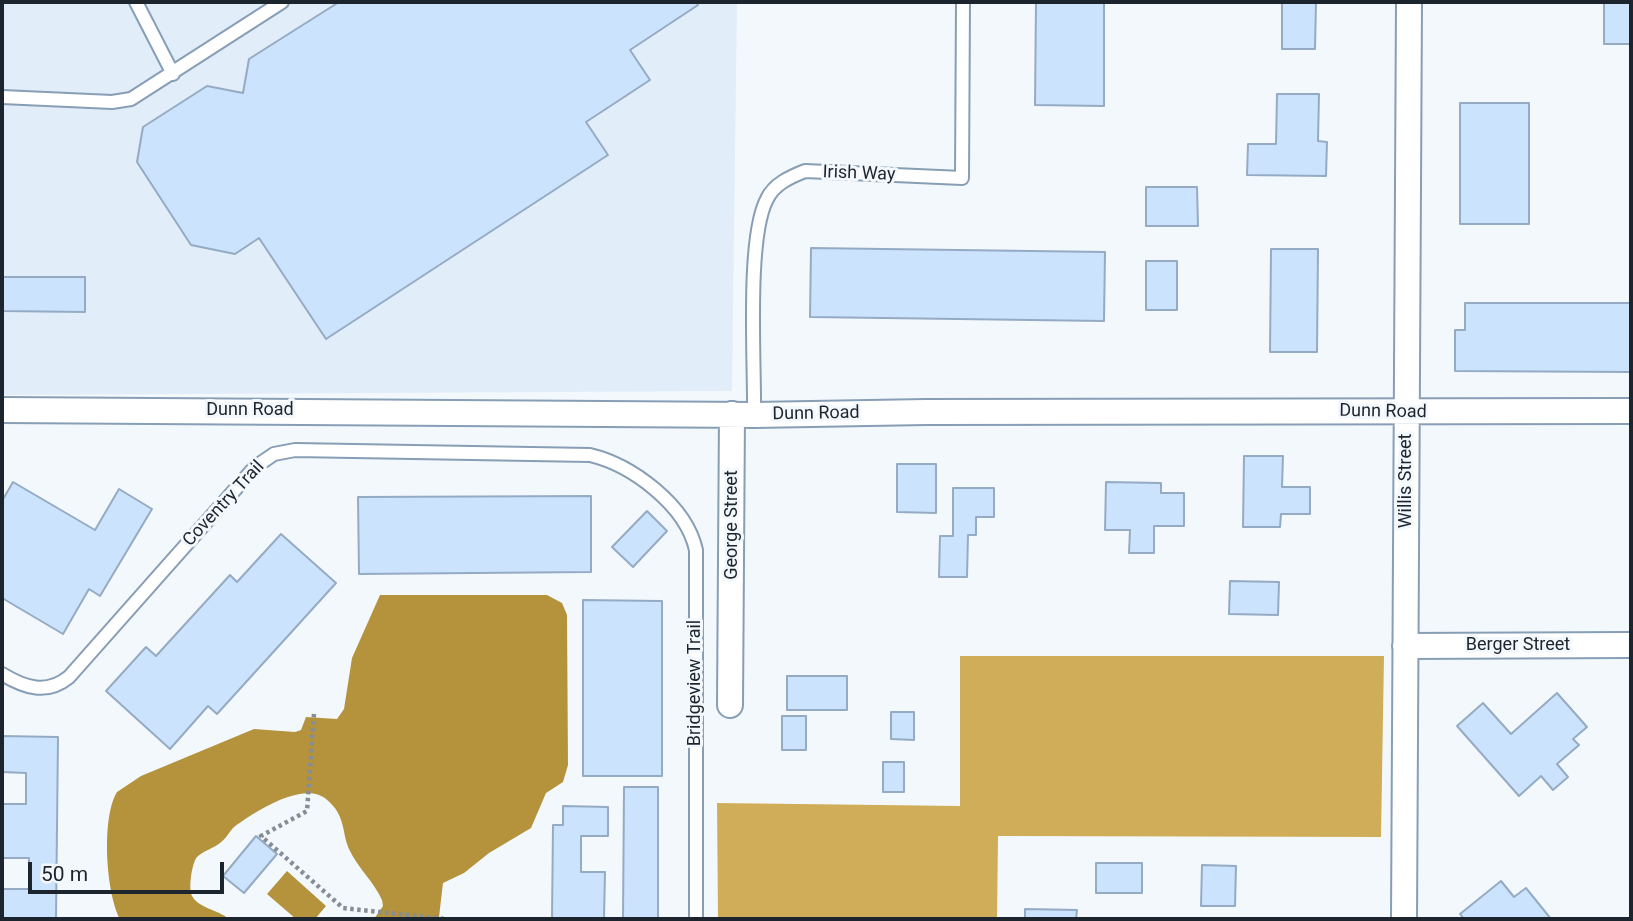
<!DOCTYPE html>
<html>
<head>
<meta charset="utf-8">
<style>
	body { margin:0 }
	#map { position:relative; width:1633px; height:921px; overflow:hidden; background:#f3f8fd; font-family:Roboto,sans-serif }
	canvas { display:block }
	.frame { position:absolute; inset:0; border:4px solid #1c242d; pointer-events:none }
	.scale { position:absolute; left:28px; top:862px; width:196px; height:32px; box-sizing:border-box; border:4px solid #1c242d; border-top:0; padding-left:9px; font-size:21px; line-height:24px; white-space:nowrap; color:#1c242d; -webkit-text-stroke:5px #f3f8fd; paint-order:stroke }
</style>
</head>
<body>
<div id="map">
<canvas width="1633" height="921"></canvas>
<div class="frame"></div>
<div class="scale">50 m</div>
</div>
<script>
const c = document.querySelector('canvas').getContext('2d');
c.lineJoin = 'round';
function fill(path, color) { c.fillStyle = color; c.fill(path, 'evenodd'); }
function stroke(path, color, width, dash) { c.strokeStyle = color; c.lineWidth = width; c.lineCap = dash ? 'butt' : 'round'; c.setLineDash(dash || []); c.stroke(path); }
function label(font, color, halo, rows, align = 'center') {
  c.font = font + ' Roboto,sans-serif'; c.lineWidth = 6; c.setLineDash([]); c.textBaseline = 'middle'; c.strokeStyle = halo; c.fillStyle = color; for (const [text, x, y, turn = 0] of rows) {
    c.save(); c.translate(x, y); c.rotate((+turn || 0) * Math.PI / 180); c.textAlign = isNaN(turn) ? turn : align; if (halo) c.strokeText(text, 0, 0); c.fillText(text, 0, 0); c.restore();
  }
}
fill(new Path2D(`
	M2 2H737L732 391 2 395Z`), '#e1edf9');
fill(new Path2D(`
	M960 656H1384L1381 837 998 836 997 919H718L717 803 960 806Z`), '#d0ae59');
fill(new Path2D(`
	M380 595H547L562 603 567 615 568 765 563 782 546 793 531 828 489 853 464 873 443 883 439 917 444 919H374L383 906 382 900C374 882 358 868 350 851 341 833 347 816 326 799 303 780 253 813 234 827 229 832 226 839 220 843 214 848 203 851 197 857 192 863 189 885 191 893 194 907 219 910 229 919H120C106 893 101 818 117 792L141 776 254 729 295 732 301 730 306 717 337 719 344 709 352 658Z
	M287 871 326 906 315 919H296L267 894Z`), '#b4933c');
const building = new Path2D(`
	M339 2H696L698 5 630 50 650 80 586 122 608 155 326 339 259 238 235 254 191 245 137 162 143 127 207 86 243 93 249 59Z
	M1036 2H1104V106L1035 105Z
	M1282 2H1316L1315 49H1282Z
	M1604 2H1631V44H1604Z
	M1277 94H1319L1318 141 1327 142 1326 176 1247 175 1248 144H1276Z
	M1460 103H1529V224H1460Z
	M1146 187H1197L1198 226H1146Z
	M811 248 1105 252 1104 321 810 317Z
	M1271 249H1318L1317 352H1270Z
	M1146 261H1177V310H1146Z
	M2 277H85V312L2 311Z
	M1465 303H1631V372L1455 371V330H1465Z
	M1244 456H1283L1282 487H1310V514H1281L1280 527H1243Z
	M897 464H936V513L897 512Z
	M13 482 95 530 119 489 152 509 100 596 89 589 63 634 2 598V501Z
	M1106 482 1161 483V493H1184V526H1154V553H1129L1130 530H1105Z
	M953 488H994V517H976V535H968L967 577H939L940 536H953Z
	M591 496V572L359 574 358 497Z
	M647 511 667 531 633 567 612 547Z
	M281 534 336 583 217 714 208 706 170 749 106 691 146 647 156 656 230 575 237 582Z
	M1230 581 1279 582 1278 615 1229 614Z
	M583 600 662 601V776H583Z
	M787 676H847V710H787Z
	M1557 693 1587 727 1573 739 1579 745 1557 764 1568 777 1553 790 1541 776 1519 796 1457 726 1483 703 1511 734Z
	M891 712H914V740L891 739Z
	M782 716H806V750H782Z
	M2 736 58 737 56 918H2V889H29V858H2V804H26V773L2 772Z
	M883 762H904V792H883Z
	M624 787H658V919H623Z
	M563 806 608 807V836H581V872H605L604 919H552L553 825H563Z
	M256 836 277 854 244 893 223 876Z
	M1096 863H1142V893H1096Z
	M1202 865 1236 866 1235 906H1201Z
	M1501 881 1514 897 1526 888 1551 919H1464L1460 914Z
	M1025 909 1077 910 1076 919H1025Z`);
fill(building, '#cbe3fc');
stroke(building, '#95abc3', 2);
const lane = new Path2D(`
	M136 2 173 74
	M2 97 112 102 131 99 282 2
	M754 415C755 366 746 238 767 199 774 184 790 177 805 171L962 178 963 2
	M2 674C25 688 47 695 69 677L255 467 274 454 295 450 590 455C632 465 686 505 696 550V919`);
const street = new Path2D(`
	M2 410 754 415 926 412 1631 411
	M1405 646 1631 645
	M730 705 732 414
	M1404 919 1409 2`);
stroke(lane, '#879eb5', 16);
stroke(street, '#879eb5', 28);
stroke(new Path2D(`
	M314 714 307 811 261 836 343 908 445 919`), '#868d94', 4.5, [3.5, 3.5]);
stroke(lane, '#fff', 12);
stroke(street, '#fff', 24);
label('18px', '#1c242d', '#f3f8fd', [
	["Irish Way",859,174,2],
	["Dunn Road",250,410],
	["Dunn Road",1383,412,1],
	["Dunn Road",816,414,-1],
	["Willis Street",1406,481,-90],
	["Coventry Trail",224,504,-47],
	["George Street",732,525,-90],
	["Berger Street",1518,645],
	["Bridgeview Trail",695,683,-90]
]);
</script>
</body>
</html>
